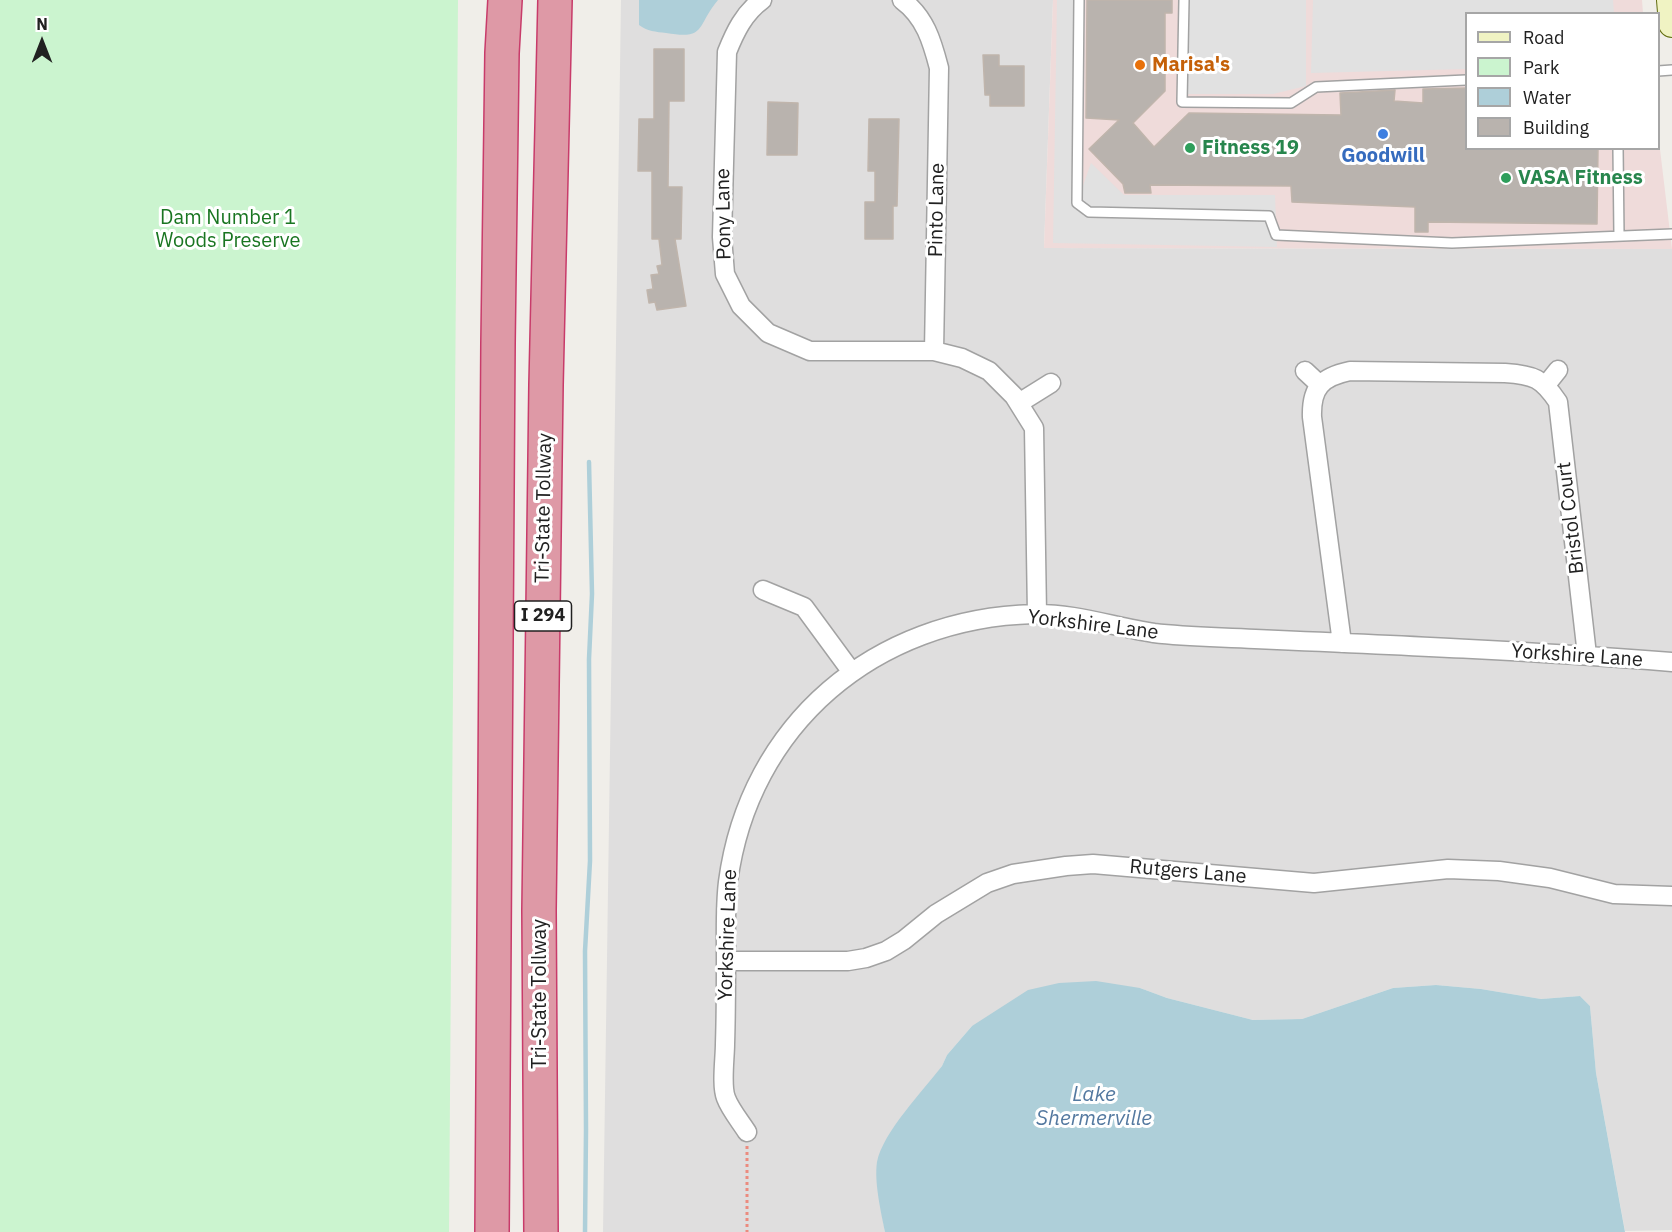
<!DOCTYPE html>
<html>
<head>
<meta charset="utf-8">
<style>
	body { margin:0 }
	#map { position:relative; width:1672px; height:1232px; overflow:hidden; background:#f0eee9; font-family:"IBM Plex Sans",sans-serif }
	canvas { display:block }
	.legend { position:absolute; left:1465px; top:12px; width:195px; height:138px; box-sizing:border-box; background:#fff; border:2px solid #a6a6a6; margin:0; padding:8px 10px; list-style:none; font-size:18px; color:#212121 }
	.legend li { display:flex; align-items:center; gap:12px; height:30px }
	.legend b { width:30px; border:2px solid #a6a6a6 }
	.north { position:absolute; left:12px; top:12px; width:60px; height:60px; -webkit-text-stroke:4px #fff; paint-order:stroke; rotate:0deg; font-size:16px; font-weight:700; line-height:24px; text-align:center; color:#212121 }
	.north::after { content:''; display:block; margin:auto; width:21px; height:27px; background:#212121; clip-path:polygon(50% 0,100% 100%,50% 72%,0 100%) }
</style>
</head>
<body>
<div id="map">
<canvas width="1672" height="1232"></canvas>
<ul class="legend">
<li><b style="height:8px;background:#f0f3c3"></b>Road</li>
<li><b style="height:16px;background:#cbf4cf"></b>Park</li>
<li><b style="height:16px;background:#aecfd9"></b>Water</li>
<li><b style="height:16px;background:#b9b3ae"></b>Building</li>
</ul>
<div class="north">N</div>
</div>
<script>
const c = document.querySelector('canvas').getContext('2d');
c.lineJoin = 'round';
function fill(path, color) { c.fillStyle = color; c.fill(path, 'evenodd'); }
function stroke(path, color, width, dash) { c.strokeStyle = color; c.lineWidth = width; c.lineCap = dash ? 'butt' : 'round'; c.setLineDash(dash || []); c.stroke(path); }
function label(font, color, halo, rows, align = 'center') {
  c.font = font + ' "IBM Plex Sans",sans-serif'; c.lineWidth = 6; c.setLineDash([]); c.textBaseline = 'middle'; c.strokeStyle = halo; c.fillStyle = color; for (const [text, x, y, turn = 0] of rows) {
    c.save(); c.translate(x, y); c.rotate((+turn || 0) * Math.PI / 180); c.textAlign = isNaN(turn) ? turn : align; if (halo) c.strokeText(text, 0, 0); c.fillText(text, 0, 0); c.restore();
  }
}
fill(new Path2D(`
	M621 0H1053L1044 248 1672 249V1230L1625 1231 1596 1073 1590 1006 1580 996 1541 999 1481 989 1436 985 1393 988 1302 1019 1253 1020 1167 998 1140 988 972 1026 947 1055 942 1066 877 1163 879 1196 885 1232H603Z`), '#dfdede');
fill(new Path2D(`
	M1053 0H1642L1643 13 1466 14V148H1658L1659 141 1672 249 1044 248Z`), '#efdbda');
fill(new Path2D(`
	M0 0H458L449 1232H0Z`), '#cbf4cf');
fill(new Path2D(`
	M1057 0H1079L1078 200 1091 163 1124 195H1275L1277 247 1053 243Z
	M1184 0H1306V86L1273 94H1182Z
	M1313 0H1613L1614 13 1466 14V69L1311 73Z`), '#e1e1e1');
fill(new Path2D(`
	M639 0H718C696 26 707 40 666 33 656 32 647 31 639 25Z
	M1096 981 1140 988 1167 998 1253 1020 1302 1019 1393 988 1436 985 1481 989 1541 999 1580 996 1590 1006 1596 1073 1625 1232H885C881 1212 874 1182 877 1162 883 1132 923 1091 942 1066L947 1055 972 1026 1028 990 1059 983Z`), '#aecfd9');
stroke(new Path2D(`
	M585 1232 586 1130 585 951 590 861 589 659 592 594 589 462`), '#aecfd9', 4.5);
const building = new Path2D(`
	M1087 0H1172V13H1165V91L1133 123 1154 147 1189 113 1341 115 1340 93 1395 90 1394 101 1423 103V89L1467 88V148H1598L1597 224 1428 222V232H1415V207L1292 202 1291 186 1150 185 1151 193H1125L1123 184 1089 149 1119 120 1086 118Z
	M654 49H684V101H669L668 187H682L681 239H675L686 306 657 310 655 302 649 303 647 290 653 289 651 275 659 274 657 266 662 265 659 239H652V171H638L639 119H654Z
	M983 55H999V66H1024V106H990V95H985Z
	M768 102 798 103 797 155H767Z
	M869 119H899L897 206H893V239H865V202H875V171H868Z`);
fill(building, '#b9b3ae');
stroke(building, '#c0b5ac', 1.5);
const service = new Path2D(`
	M1079 0 1077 203 1089 212 1269 216 1276 235 1452 243 1672 234
	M1184 0 1182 102 1291 103 1316 87 1466 80
	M1658 71 1672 70
	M1618 148 1619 236`);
const minor = new Path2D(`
	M762 0C744 13 735 32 727 52L722 237 725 274 741 306 768 333 810 351H934L962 358 989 371 1014 396 1034 428 1037 614
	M902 0C925 17 932 41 939 68L934 351
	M1305 371 1320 385
	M1546 385 1558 370
	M1019 403 1051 383
	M763 590 804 607 851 671
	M1342 643 1312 417C1311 387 1322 377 1350 371L1505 373C1534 375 1542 378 1558 402L1587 655
	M726 961H848L866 958 886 951 904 940 936 914 987 883 1013 874 1066 866 1093 864 1314 883 1448 869 1499 871 1550 878 1614 894 1672 896
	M747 1132C740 1121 730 1109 726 1098 721 1086 725 1058 725 1044 726 1015 726 985 726 956 726 932 725 907 728 882 749 724 875 618 1034 614 1074 613 1114 627 1154 633 1187 637 1221 637 1255 639 1394 645 1533 651 1672 662`);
const secondary = new Path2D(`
	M1670 0 1672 24`);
const motorway = new Path2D(`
	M492 1232 498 343 502 53 505 0
	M541 1232 539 910 546 385 555 0`);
stroke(service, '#a2a2a2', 12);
stroke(minor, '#a2a2a2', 21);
stroke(secondary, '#636e12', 28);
stroke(motorway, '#c83b6a', 36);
stroke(new Path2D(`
	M747 1146V1232`), '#eb8b7f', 3, [3, 3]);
stroke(service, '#fff', 9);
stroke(minor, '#fff', 18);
stroke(secondary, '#f0f3c3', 26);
stroke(motorway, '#de99a6', 33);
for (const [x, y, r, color] of [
	[1140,65,6,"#e8710a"],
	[1383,134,6,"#3f7fe0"],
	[1190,148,6,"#2e9e5b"],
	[1506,178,6,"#2e9e5b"]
]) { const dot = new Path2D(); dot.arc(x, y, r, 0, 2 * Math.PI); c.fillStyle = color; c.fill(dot); stroke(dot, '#fff', 2); }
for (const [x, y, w] of [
	[543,616,57]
]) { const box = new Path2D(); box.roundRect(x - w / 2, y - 15, w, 30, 4.5); c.fillStyle = '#fff'; c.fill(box); stroke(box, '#212121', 1.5); }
label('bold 18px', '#212121', null, [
	["I 294",543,616]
]);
label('bold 20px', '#c56008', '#fff', [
	["Marisa's",1152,65]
], 'left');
label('bold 20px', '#27864d', '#fff', [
	["Fitness 19",1202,148],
	["VASA Fitness",1518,178]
], 'left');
label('bold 20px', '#366cbe', '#fff', [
	["Goodwill",1383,156]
]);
label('20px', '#212121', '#fff', [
	["Pinto Lane",937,210,-89],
	["Pony Lane",724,214,-91],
	["Tri-State Tollway",544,508,-89],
	["Bristol Court",1571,518,-97],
	["Yorkshire Lane",1093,625,7],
	["Yorkshire Lane",1577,656,4],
	["Rutgers Lane",1188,872,5],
	["Yorkshire Lane",728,935,-88],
	["Tri-State Tollway",540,994,-90]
]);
label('20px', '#197521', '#fff', [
	["Dam Number 1",228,218],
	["Woods Preserve",228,241]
]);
label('italic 21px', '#5479a0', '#fff', [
	["Lake",1094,1095],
	["Shermerville",1094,1119]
]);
</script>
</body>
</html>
